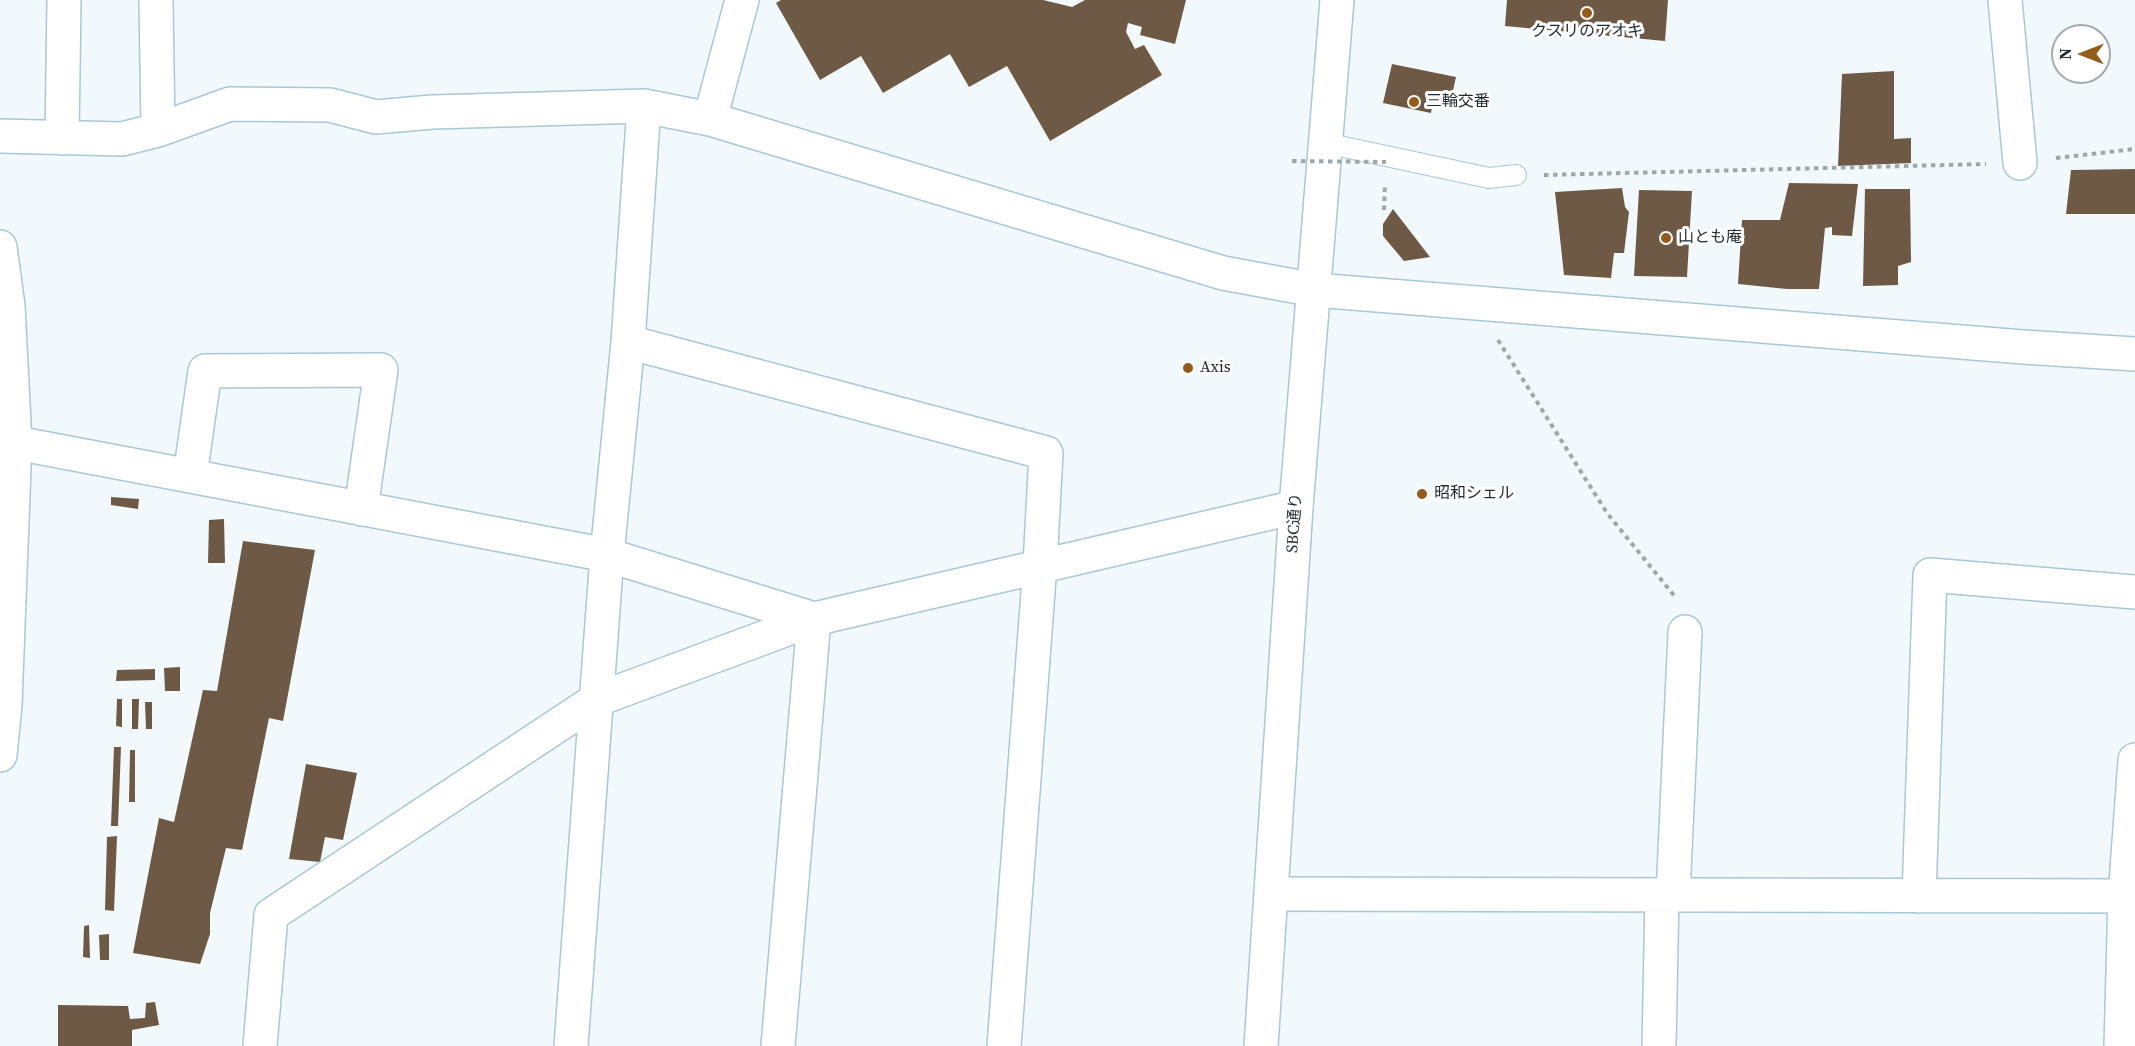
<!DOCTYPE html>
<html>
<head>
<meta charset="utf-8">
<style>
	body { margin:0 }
	#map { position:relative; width:2135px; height:1046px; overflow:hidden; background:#f2f9fc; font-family:"Source Serif 4",serif }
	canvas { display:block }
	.north { position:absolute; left:2051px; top:24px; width:60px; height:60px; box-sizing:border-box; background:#fff; border:2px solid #a5aaac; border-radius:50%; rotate:270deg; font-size:16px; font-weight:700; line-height:24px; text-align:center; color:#1e2a30 }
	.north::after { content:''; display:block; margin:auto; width:21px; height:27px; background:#955b18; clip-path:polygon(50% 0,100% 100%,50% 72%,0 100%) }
</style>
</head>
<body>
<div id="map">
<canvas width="2135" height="1046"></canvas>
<div class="north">N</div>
</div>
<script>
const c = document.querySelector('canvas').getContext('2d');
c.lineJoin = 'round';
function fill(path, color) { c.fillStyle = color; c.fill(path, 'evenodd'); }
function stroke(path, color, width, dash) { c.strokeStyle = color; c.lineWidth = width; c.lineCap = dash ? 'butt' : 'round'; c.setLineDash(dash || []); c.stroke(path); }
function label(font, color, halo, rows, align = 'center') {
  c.font = font + ' "Source Serif 4","Noto Sans JP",serif'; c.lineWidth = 6; c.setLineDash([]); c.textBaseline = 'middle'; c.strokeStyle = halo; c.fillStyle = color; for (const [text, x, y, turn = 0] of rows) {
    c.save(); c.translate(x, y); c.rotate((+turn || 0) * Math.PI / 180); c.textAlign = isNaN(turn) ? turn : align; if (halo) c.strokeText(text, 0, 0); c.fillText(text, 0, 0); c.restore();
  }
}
fill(new Path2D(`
	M781 0H1043L1072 7 1085 0H1186L1175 44 1140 35 1142 27 1128 23 1126 32 1135 49 1144 45 1162 75 1050 141 1007 66 969 87 950 54 883 93 861 56 820 80 776 3Z
	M1507 0H1668L1665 41 1505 26Z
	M1392 64 1456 77 1450 104 1433 101 1431 113 1383 103Z
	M1894 71V139L1911 138V163L1838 166 1842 74Z
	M2135 169V214H2066L2071 170Z
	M1789 183 1858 184 1852 236 1832 235V227L1825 228 1819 289H1787L1738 284 1742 220H1780Z
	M1622 188 1625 207 1629 212 1624 253H1614L1611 278 1564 275 1555 192Z
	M1865 189H1910L1911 262 1898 266V285L1863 286Z
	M1639 190 1692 191 1687 277 1634 276Z
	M1393 209 1430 257 1404 261 1383 236V224Z
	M111 497 139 499 138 509 111 505Z
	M224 519 225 563H208L209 520Z
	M243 541 315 550 283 721 269 718 242 850 226 848 210 913V934L200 964 133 953 159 818 174 822 203 690 217 691Z
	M180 667V691H165L164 668Z
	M155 669V680L116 681 117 670Z
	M117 699H122V727L116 726Z
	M132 699H139L138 729H132Z
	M145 702H152V729H146Z
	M114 747H121L118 826H111Z
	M130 750H135V802H129Z
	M306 764 357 773 343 840 325 837 320 862 289 859Z
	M117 836 114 911 105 910 107 837Z
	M89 925 90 958 83 957 84 926Z
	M109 934V960H100L99 935Z
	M155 1002 159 1025 132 1030V1046H58V1005L128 1006 130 1019 145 1018 146 1003Z`), '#6e5945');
const service = new Path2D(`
	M1325 143 1489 178 1516 175`);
const minor = new Path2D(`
	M156 0 158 130
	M2005 0 2020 163
	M710 119 742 0
	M0 136 122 139 158 130 230 104 330 105 376 117 432 112 644 106 710 119 1223 273 1315 290
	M62 138 64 0
	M0 247 8 306 15 442 5 705 0 755
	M628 342 1046 453 1040 565 1004 1046
	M0 440 607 555 814 619
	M190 476 205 371 381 370 361 509
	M1272 894 2135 896
	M1673 895 1685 632
	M1919 896 1930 575 2135 592
	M260 1046 271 915 596 700 814 619 1296 507
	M571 1046 607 555 628 342 644 106
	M778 1046 814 619
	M1659 1046 1662 895
	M2121 1046 2125 896 2135 760`);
const tertiary = new Path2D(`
	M1315 290 2023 347 2135 354
	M1261 1046 1296 507 1337 0`);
stroke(service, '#a8c8d7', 22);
stroke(minor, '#a8c8d7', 36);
stroke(tertiary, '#a8c8d7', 36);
stroke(new Path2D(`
	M2056 158 2135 149
	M1544 175 1986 164
	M1384 210 1385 184
	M1498 340 1607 513 1676 598`), '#9ea7ac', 4, [4.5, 4.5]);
stroke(service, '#fff', 20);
stroke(minor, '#fff', 33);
stroke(tertiary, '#fff', 33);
stroke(new Path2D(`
	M1292 161 1386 162`), '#9ea7ac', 4, [4.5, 4.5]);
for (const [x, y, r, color] of [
	[1587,13,6,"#955b18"],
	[1414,102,6,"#955b18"],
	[1666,238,6,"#955b18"],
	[1188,368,6,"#955b18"],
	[1422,494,6,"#955b18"]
]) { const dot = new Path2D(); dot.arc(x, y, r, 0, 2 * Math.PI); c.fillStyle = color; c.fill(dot); stroke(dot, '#fff', 2); }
label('16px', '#1e2a30', '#fff', [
	["クスリのアオキ",1587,32,"center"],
	["三輪交番",1426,102],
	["山とも庵",1678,238],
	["Axis",1200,368],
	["昭和シェル",1434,494]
], 'left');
label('16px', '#1e2a30', '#fff', [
	["SBC通り",1295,523,-86]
]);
</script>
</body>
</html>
